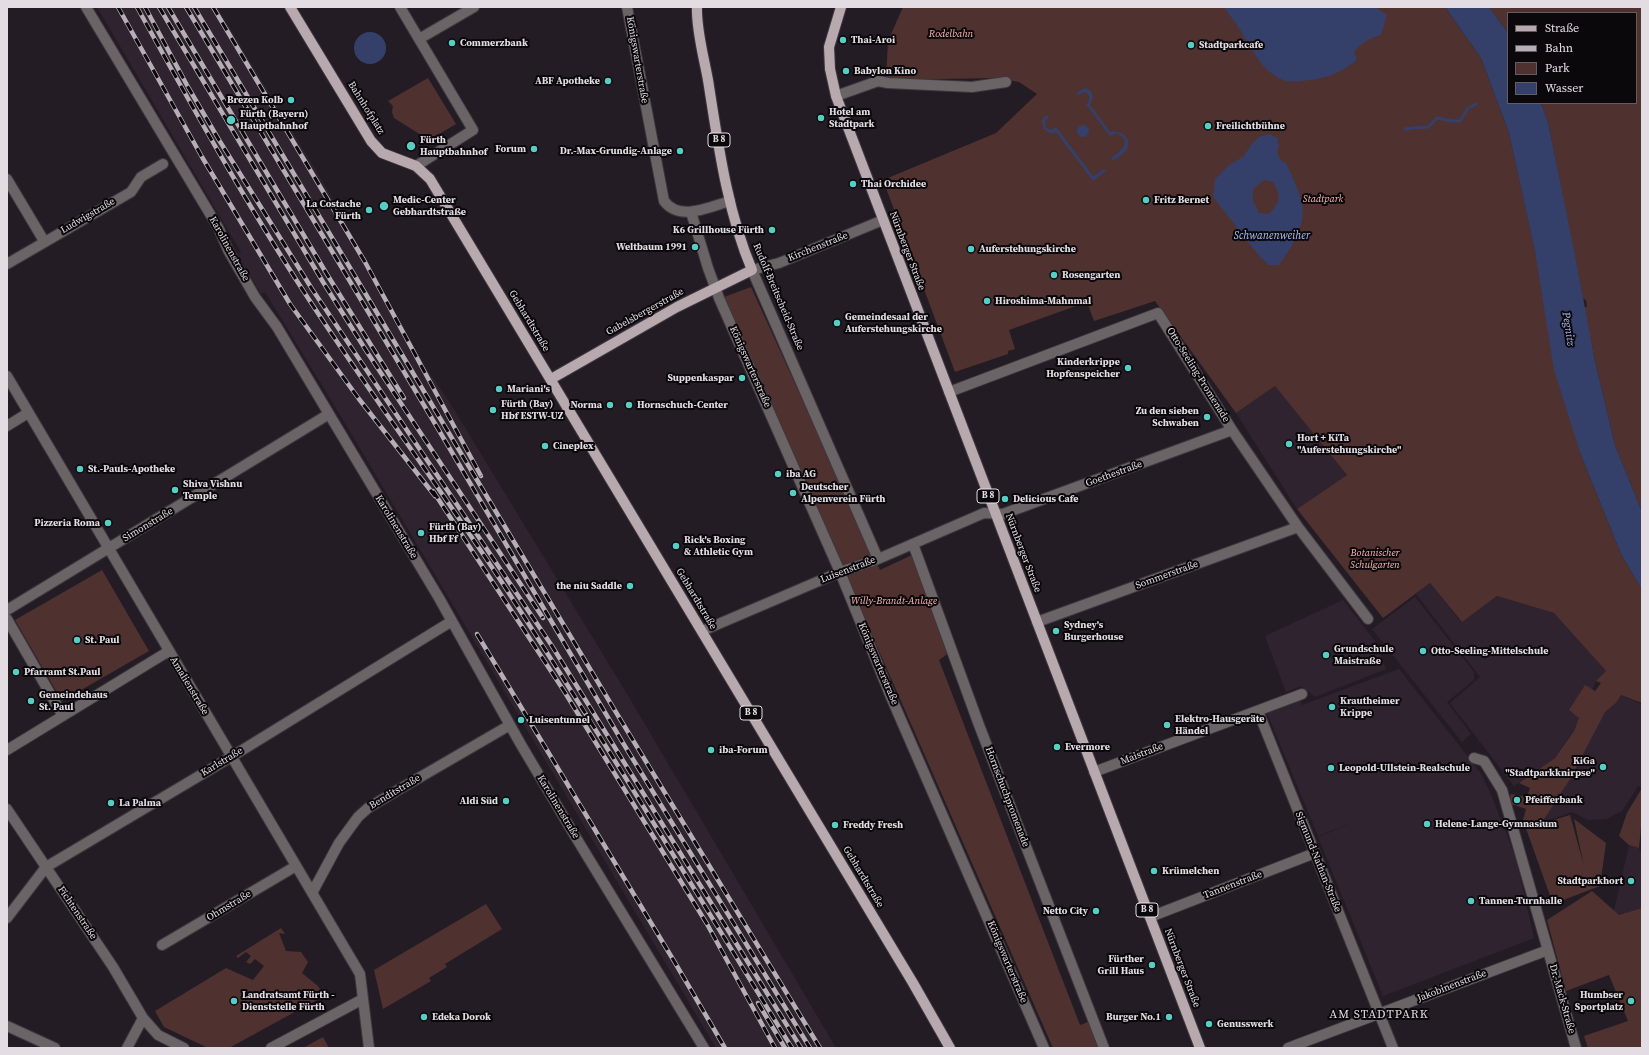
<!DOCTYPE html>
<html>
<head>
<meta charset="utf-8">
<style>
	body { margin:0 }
	#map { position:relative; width:1649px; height:1055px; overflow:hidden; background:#241c24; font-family:"Source Serif 4",serif }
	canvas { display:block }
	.frame { position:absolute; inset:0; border:8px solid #e3dde3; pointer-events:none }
	.legend { position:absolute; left:1507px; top:12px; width:130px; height:92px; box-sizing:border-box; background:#0b080b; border:1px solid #615d61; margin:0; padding:5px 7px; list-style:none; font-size:12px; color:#e3dde3 }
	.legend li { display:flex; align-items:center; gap:8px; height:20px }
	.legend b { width:20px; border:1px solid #615d61 }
</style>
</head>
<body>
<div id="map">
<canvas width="1649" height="1055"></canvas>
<div class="frame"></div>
<ul class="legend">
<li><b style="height:5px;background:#b8a9af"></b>Straße</li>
<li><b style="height:5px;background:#b5aeb5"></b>Bahn</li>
<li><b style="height:11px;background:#4f3130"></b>Park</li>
<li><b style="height:11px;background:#34406a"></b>Wasser</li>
</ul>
</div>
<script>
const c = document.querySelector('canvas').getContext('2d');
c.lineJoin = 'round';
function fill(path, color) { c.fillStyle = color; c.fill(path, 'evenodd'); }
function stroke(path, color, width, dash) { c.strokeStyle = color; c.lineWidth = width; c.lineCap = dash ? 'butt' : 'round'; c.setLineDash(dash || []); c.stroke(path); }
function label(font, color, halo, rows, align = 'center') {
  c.font = font + ' "Source Serif 4",serif'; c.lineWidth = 4; c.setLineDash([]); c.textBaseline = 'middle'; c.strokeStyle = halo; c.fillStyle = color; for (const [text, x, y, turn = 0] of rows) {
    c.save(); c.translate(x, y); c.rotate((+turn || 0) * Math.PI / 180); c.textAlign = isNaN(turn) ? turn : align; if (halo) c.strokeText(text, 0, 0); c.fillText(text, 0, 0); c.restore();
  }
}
fill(new Path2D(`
	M97 7H217L324 184 426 368 450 403 627 694 836 1048H716L339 413 265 292 261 294 238 254 241 252Z
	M1275 386 1347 475 1297 509 1236 413Z
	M1430 583 1461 622 1497 596 1554 613 1606 671 1596 681 1574 730 1555 758 1514 786 1450 703 1480 677 1416 594Z
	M1415 597 1474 672V680L1447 702 1471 734 1462 742 1372 629Z
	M1343 600 1375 641 1386 669 1315 697 1301 686 1286 692 1265 636Z
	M1399 669 1480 772 1490 792 1516 859 1534 938 1383 996 1318 837 1362 819 1318 836 1267 713 1300 700 1302 705Z
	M1621 695 1641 704 1642 787 1638 786 1622 811 1606 819 1588 820 1572 812 1545 821 1541 791 1605 712 1616 703Z
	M1629 845 1639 848 1642 855V908L1619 915 1614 911Z`), '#302330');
fill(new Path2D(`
	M903 7H1445L1481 58 1509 133 1581 455 1621 554 1642 590V703L1621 695 1616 703 1605 712 1570 779 1541 824 1570 815 1584 866 1574 819 1606 843 1600 886 1553 904 1523 820 1526 809 1508 803 1511 794 1527 797 1530 788 1519 783 1555 758 1574 731 1579 718 1569 710 1585 685 1595 691 1601 683 1596 681 1606 671 1554 613 1497 596 1462 622 1430 583 1383 618 1297 509 1347 475 1275 386 1236 413 1155 301 1094 321 1087 302 1009 330 1015 349 1008 351V354L955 372 883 180 996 133 1037 94 1019 82 996 78 886 80 888 41Z
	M1489 7H1642V512L1615 445 1595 361 1584 307H1587L1586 300 1583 299 1548 122 1541 103H1636V13H1508V33Z
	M428 78 456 124 429 140 394 118 392 112 393 106 388 101Z
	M751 287 880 570 912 555 949 653 939 660 1080 1025 1088 1022 1098 1048H1053L724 297Z
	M102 570 149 651 62 701 15 620Z
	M1642 788V827H1641L1639 848 1629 845 1619 836 1627 813Z
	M1592 891 1619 915 1642 908V1048H1588L1584 1036 1628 1021 1609 975 1566 991 1547 920Z
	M486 904 502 929 445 964 447 967 429 978 431 981 383 1009 374 970Z
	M281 928 285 934 279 933 286 951 301 952 308 962 302 973 318 986 324 996 229 1048H208L164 1027 155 1011 226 968 253 980 264 966 255 959 250 964 246 962 251 956 246 952 238 958 236 956Z
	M323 1037 329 1048H303Z`), '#4f3130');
fill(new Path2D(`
	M1224 7H1375L1387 15 1381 35C1370 38 1362 42 1354 52L1357 60C1343 71 1328 78 1310 80 1302 81 1291 83 1283 80 1262 71 1254 52 1243 35 1238 25 1230 16 1224 7Z
	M1445 7H1489L1508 33V103H1541L1548 122 1573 245 1595 361 1615 445 1642 512V590L1621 554 1581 455 1554 370 1535 251 1509 133 1481 58Z
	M354 48a16 16 0 1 1 32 0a16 16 0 1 1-32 0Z
	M1085 88 1091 91 1093 97 1090 105 1110 132C1121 129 1134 139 1126 150 1123 155 1117 158 1113 161L1111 158C1121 151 1134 141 1116 133L1110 136 1086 104 1089 102C1090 97 1089 94 1085 92L1078 95 1076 93Z
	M1047 115 1049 117 1045 121V126L1047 129 1052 130 1056 127 1093 176 1104 169 1106 171 1093 181 1056 132 1053 134C1044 131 1042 128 1042 119Z
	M1077 131a6 6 0 1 1 12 0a6 6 0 1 1-12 0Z
	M1269 134 1277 138 1279 145C1276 152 1278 160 1286 163 1291 175 1298 187 1301 200 1308 223 1292 247 1279 265H1269L1260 257 1213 197 1215 179 1228 166 1244 156 1251 145 1259 137ZM1264 180 1273 182C1282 197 1280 202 1269 214L1259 213 1253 201V189Z`), '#34406a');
stroke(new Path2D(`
	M1405 129C1415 127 1418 128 1428 127L1437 118 1452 121H1460L1468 108 1476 104`), '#34406a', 3);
const minor = new Path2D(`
	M86 7 219 229 228 250 255 297 277 327 329 414 439 598 520 743 575 836 704 1048
	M400 7 473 130 416 166
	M627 7 664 201C680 222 709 207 730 201
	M419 39 474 7
	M836 96 878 81 888 83 972 87 1006 82
	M7 179 44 241
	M691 212 708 268 719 298 840 572 891 697 1044 1048
	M7 264 131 192 141 177 163 164
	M7 376 360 974 369 1048
	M949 392 1158 313 1232 430 1298 527 1368 619
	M7 426 28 413
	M913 544 979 725 1104 1048
	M878 559 752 270 779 263 883 220
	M7 610 329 414
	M7 619 63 716
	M1037 622 1298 527
	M702 631 840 572 878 559 984 513 1003 514 1232 430
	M1258 711 1393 1048
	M7 750 169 651
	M1474 758 1484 761 1502 790 1576 1048
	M1094 772 1302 694
	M7 809 113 967 143 1018 158 1035 184 1048
	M312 893 339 843 358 817 368 808 398 790 510 725
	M1150 917 1315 853
	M7 918 46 867 231 757 452 621
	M162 945 296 866
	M7 1026 55 1048
	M127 1048 143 1018
	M271 1048 363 999
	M1288 1048 1548 950`);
const major = new Path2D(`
	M290 7 371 141 382 153 416 166 430 179 913 983 950 1048
	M841 7 829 47 830 69 836 96 1200 1048
	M551 379 677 307 752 270C727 211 718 143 708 80 704 58 696 29 697 7`);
stroke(minor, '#3f373f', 12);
stroke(major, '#3f373f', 12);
stroke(minor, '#6b6466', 10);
stroke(major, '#b8a9af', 10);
const rail = new Path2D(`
	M118 7 202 157 290 304 359 399 435 496
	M137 7C191 105 245 201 306 295 369 392 438 485 501 581 601 735 696 892 792 1048
	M145 7 188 87 219 140 312 289 552 646 801 1048
	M159 7 323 282 367 352 543 618
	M168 7 328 276 404 398
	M186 7 437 427 623 743 810 1048
	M194 7 614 709 820 1048
	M213 7 365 262 481 476
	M433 491 564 691 707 924 775 1048
	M477 634 674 961 725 1048
	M758 1003 785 1048`);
stroke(rail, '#b5aeb5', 4.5);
stroke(rail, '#0b080b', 3, [9]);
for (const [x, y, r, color] of [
	[843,40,4,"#56cec4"],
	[452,43,4,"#56cec4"],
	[1191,45,4,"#56cec4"],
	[846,71,4,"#56cec4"],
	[608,81,4,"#56cec4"],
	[291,100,4,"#56cec4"],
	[821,118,4,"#56cec4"],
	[231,120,5,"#56cec4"],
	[1208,126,4,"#56cec4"],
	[411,146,5,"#56cec4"],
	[534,149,4,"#56cec4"],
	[680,151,4,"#56cec4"],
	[853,184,4,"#56cec4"],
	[1146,200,4,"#56cec4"],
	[384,206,5,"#56cec4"],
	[369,210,4,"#56cec4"],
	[772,230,4,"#56cec4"],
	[695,247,4,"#56cec4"],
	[971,249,4,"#56cec4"],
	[1054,275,4,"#56cec4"],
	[987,301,4,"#56cec4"],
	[837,323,4,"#56cec4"],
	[1128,368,4,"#56cec4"],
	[742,378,4,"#56cec4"],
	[499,389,4,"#56cec4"],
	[610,405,4,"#56cec4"],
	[629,405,4,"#56cec4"],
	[493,410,4,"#56cec4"],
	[1207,417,4,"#56cec4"],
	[1289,444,4,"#56cec4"],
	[545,446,4,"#56cec4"],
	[80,469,4,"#56cec4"],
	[778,474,4,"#56cec4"],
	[175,490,4,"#56cec4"],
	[793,493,4,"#56cec4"],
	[1005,499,4,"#56cec4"],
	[108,523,4,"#56cec4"],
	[421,533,4,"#56cec4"],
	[676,546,4,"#56cec4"],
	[630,586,4,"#56cec4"],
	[1056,631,4,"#56cec4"],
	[77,640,4,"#56cec4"],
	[1423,651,4,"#56cec4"],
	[1326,655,4,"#56cec4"],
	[16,672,4,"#56cec4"],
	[31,701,4,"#56cec4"],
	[1332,707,4,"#56cec4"],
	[521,720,4,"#56cec4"],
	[1167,725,4,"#56cec4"],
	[1057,747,4,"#56cec4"],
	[711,750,4,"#56cec4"],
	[1603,767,4,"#56cec4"],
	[1331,768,4,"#56cec4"],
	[1517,800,4,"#56cec4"],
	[506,801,4,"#56cec4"],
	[111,803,4,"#56cec4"],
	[1427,824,4,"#56cec4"],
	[835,825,4,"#56cec4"],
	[1154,871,4,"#56cec4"],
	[1631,881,4,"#56cec4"],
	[1471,901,4,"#56cec4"],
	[1096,911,4,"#56cec4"],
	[1152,965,4,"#56cec4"],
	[234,1001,4,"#56cec4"],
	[1631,1001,4,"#56cec4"],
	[424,1017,4,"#56cec4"],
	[1169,1017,4,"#56cec4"],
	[1209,1024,4,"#56cec4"]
]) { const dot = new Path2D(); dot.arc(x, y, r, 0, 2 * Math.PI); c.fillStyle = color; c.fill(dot); stroke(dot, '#0b080b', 1.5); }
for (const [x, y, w] of [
	[719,140,22],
	[988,496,22],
	[751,713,22],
	[1147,910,22]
]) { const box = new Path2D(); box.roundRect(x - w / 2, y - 7, w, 14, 3); c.fillStyle = '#0b080b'; c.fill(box); stroke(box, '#e3dde3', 1); }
label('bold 9px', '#e3dde3', null, [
	["B 8",719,140],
	["B 8",988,496],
	["B 8",751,713],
	["B 8",1147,910]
]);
label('italic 10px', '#feb8b5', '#0b080b', [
	["Rodelbahn",951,34],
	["Stadtpark",1323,199],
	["Botanischer",1375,553],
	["Schulgarten",1375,565],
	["Willy-Brandt-Anlage",894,601]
]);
label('bold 10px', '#e3dde3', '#0b080b', [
	["Thai-Aroi",851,40],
	["Commerzbank",460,43],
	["Stadtparkcafe",1199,45],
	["Babylon Kino",854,71],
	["ABF Apotheke",600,81,"right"],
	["Brezen Kolb",283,100,"right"],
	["Hotel am",829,112],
	["Stadtpark",829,124],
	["Fürth (Bayern)",240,114],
	["Hauptbahnhof",240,126],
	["Freilichtbühne",1216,126],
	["Fürth",420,140],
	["Hauptbahnhof",420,152],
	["Forum",526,149,"right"],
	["Dr.-Max-Grundig-Anlage",672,151,"right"],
	["Thai Orchidee",861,184],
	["Medic-Center",393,200],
	["Gebhardtstraße",393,212],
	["Fritz Bernet",1154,200],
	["La Costache",361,204,"right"],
	["Fürth",361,216,"right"],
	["K6 Grillhouse Fürth",764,230,"right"],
	["Weltbaum 1991",687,247,"right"],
	["Auferstehungskirche",979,249],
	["Rosengarten",1062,275],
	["Hiroshima-Mahnmal",995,301],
	["Gemeindesaal der",845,317],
	["Auferstehungskirche",845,329],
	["Kinderkrippe",1120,362,"right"],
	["Hopfenspeicher",1120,374,"right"],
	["Suppenkaspar",734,378,"right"],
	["Mariani's",507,389],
	["Fürth (Bay)",501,404],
	["Hbf ESTW-UZ",501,416],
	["Norma",602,405,"right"],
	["Hornschuch-Center",637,405],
	["Zu den sieben",1199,411,"right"],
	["Schwaben",1199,423,"right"],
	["Hort + KiTa",1297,438],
	["\"Auferstehungskirche\"",1297,450],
	["Cineplex",553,446],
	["St.-Pauls-Apotheke",88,469],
	["iba AG",786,474],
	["Shiva Vishnu",183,484],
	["Temple",183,496],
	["Deutscher",801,487],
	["Alpenverein Fürth",801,499],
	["Delicious Cafe",1013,499],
	["Pizzeria Roma",100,523,"right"],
	["Fürth (Bay)",429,527],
	["Hbf Ff",429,539],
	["Rick's Boxing",684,540],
	["& Athletic Gym",684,552],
	["the niu Saddle",622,586,"right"],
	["Sydney's",1064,625],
	["Burgerhouse",1064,637],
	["St. Paul",85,640],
	["Grundschule",1334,649],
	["Maistraße",1334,661],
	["Otto-Seeling-Mittelschule",1431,651],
	["Pfarramt St.Paul",24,672],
	["Gemeindehaus",39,695],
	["St. Paul",39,707],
	["Krautheimer",1340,701],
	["Krippe",1340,713],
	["Elektro-Hausgeräte",1175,719],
	["Händel",1175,731],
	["Luisentunnel",529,720],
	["Evermore",1065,747],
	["iba-Forum",719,750],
	["KiGa",1595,761,"right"],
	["\"Stadtparkknirpse\"",1595,773,"right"],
	["Leopold-Ullstein-Realschule",1339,768],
	["Pfeifferbank",1525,800],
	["Aldi Süd",498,801,"right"],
	["La Palma",119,803],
	["Helene-Lange-Gymnasium",1435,824],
	["Freddy Fresh",843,825],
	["Krümelchen",1162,871],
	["Stadtparkhort",1623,881,"right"],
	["Tannen-Turnhalle",1479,901],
	["Netto City",1088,911,"right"],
	["Fürther",1144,959,"right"],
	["Grill Haus",1144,971,"right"],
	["Landratsamt Fürth -",242,995],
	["Dienststelle Fürth",242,1007],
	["Humbser",1623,995,"right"],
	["Sportplatz",1623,1007,"right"],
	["Edeka Dorok",432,1017],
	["Burger No.1",1161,1017,"right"],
	["Genusswerk",1217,1024]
], 'left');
label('10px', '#e3dde3', '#0b080b', [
	["Königswarterstraße",637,60,80],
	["Bahnhofplatz",366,108,58],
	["Ludwigstraße",88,216,-30],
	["Kirchenstraße",818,247,-22],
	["Karolinenstraße",229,249,61],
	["Nürnberger Straße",907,251,69],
	["Rudolf-Breitscheid-Straße",778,297,67],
	["Gabelsbergerstraße",645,312,-29],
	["Gebhardtstraße",529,321,59],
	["Königswarterstraße",750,367,66],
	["Otto-Seeling-Promenade",1198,375,58],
	["Goethestraße",1114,474,-20],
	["Simonstraße",148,525,-31],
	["Karolinenstraße",396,527,59],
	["Nürnberger Straße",1023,553,69],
	["Luisenstraße",848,570,-21],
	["Sommerstraße",1167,575,-20],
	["Gebhardtstraße",696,599,59],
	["Königswarterstraße",878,664,67],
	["Amalienstraße",189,686,59],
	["Maistraße",1142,754,-21],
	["Karlstraße",222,762,-31],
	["Benditstraße",395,792,-31],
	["Hornschuchpromenade",1007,797,69],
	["Karolinenstraße",558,807,59],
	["Sigmund-Nathan-Straße",1318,862,68],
	["Gebhardtstraße",863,877,59],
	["Tannenstraße",1233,885,-21],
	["Ohmstraße",229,906,-31],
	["Fichtenstraße",77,913,56],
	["Königswarterstraße",1007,962,67],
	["Nürnberger Straße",1182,968,69],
	["Jakobinenstraße",1452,986,-21],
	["Dr.-Mack-Straße",1562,999,74]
]);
label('italic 11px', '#aec1f9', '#0b080b', [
	["Schwanenweiher",1272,236],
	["Pegnitz",1568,329,81]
]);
c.letterSpacing = '1px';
label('12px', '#e3d7e3', '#0b080b', [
	["AM STADTPARK",1379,1015]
]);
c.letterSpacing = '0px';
</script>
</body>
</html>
